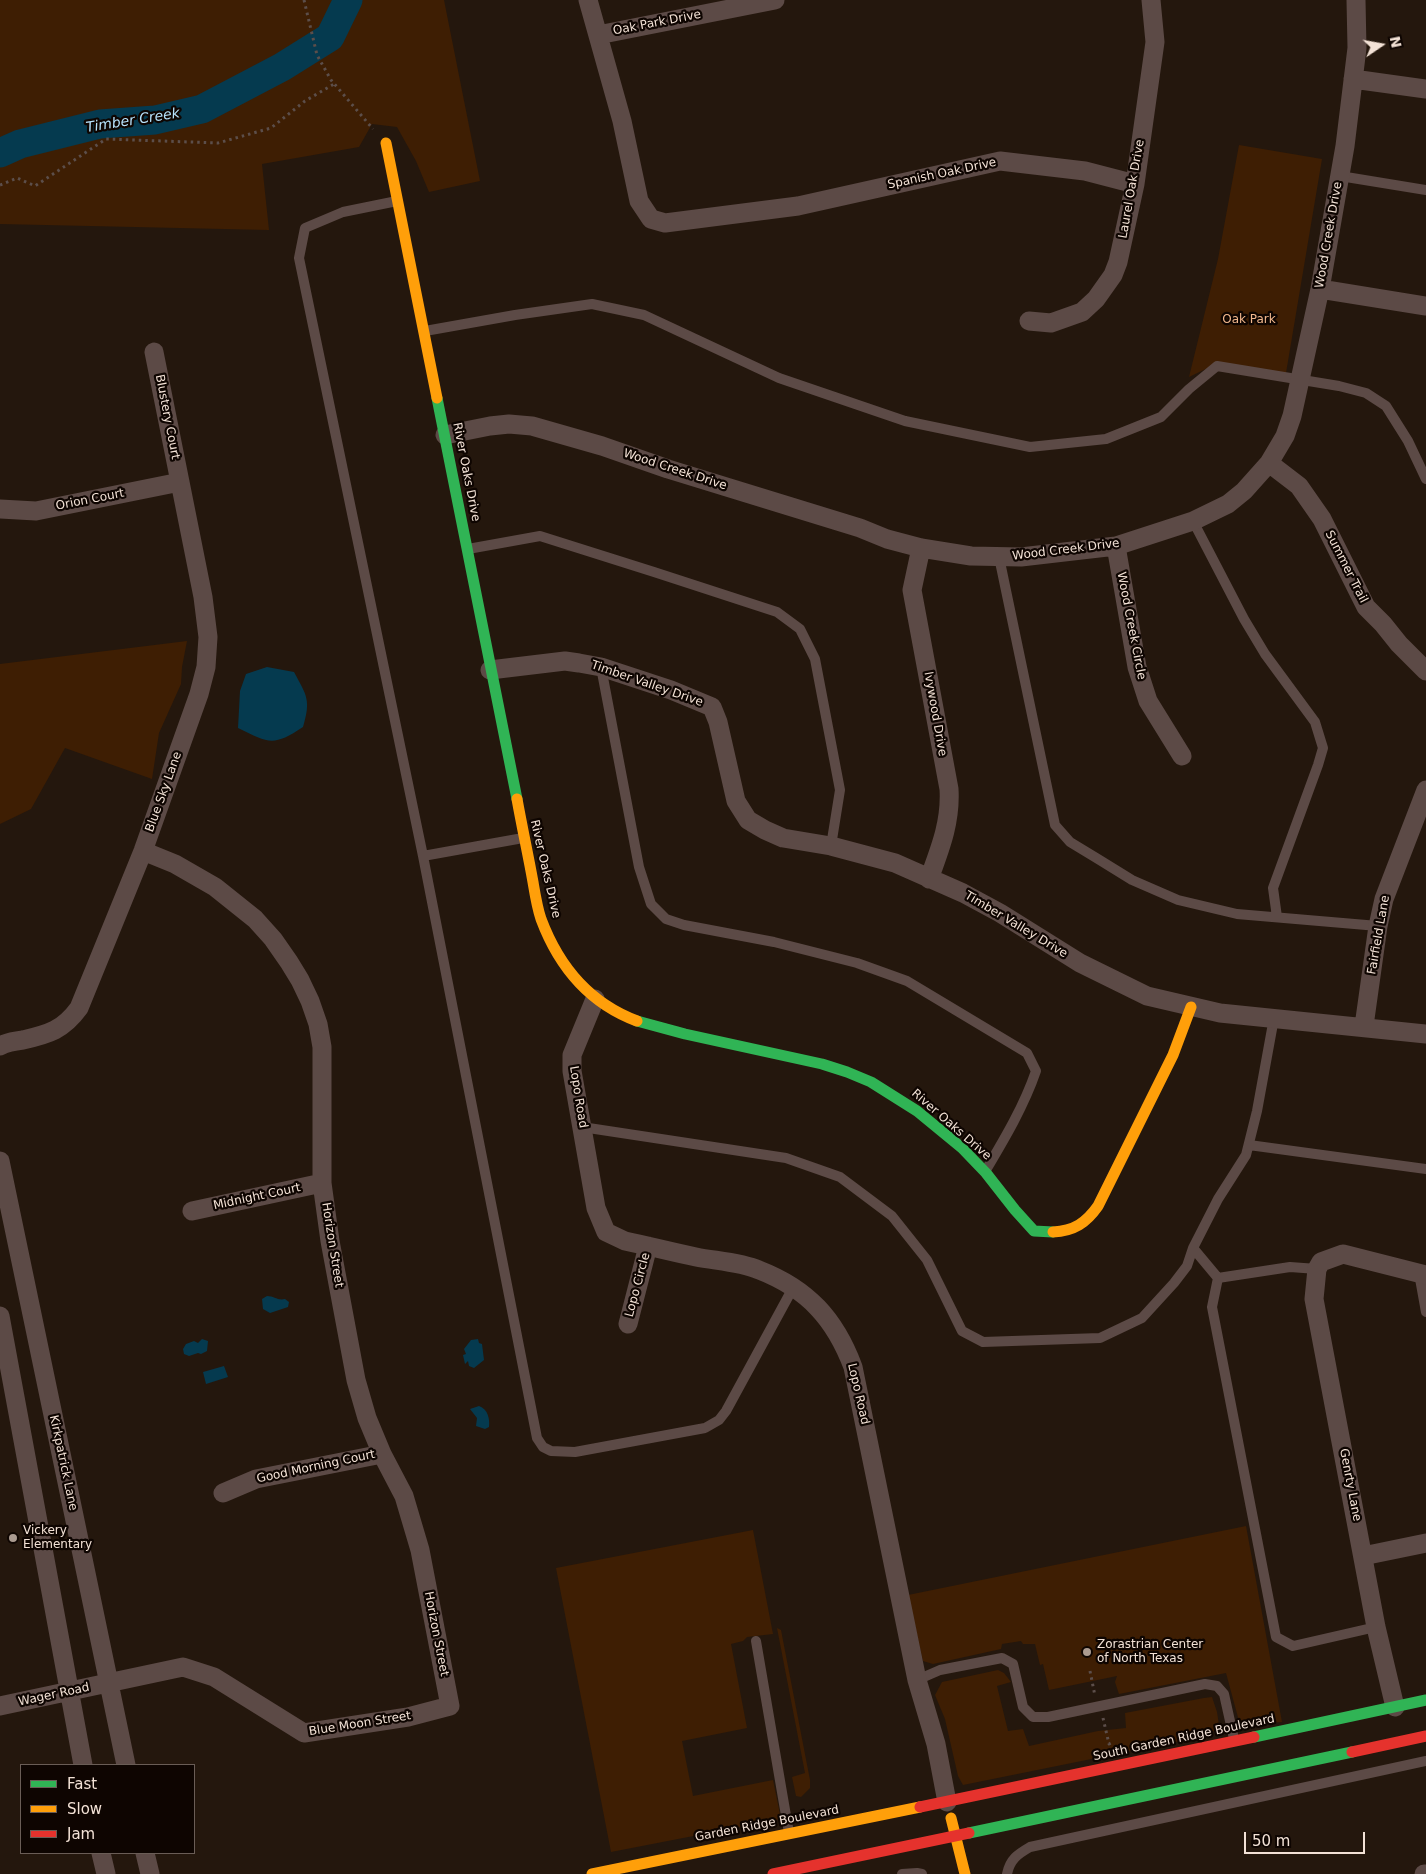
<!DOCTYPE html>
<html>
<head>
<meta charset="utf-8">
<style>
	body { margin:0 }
	#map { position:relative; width:1426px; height:1874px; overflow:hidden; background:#24170d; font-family:"DejaVu Sans",sans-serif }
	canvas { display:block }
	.legend { position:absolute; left:20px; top:1764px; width:175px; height:90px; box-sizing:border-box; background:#0e0501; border:1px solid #6a5d56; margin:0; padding:6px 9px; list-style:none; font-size:15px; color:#f3e2d6 }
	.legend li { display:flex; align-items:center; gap:10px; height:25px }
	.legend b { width:25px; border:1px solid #6a5d56 }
	.north { position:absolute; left:1356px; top:20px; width:50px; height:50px; -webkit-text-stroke:4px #0e0501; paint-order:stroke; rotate:78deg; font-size:14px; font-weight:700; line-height:20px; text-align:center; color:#f3e2d6 }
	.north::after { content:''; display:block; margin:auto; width:18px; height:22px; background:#f3e2d6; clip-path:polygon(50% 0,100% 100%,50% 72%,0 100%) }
	.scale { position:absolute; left:1244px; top:1832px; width:121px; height:22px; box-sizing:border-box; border:2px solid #f3e2d6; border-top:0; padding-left:6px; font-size:15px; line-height:18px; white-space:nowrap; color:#f3e2d6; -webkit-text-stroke:4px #0e0501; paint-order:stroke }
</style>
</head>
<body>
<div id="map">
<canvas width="1426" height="1874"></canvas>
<ul class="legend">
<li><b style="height:6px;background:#30b455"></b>Fast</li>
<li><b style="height:6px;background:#ff9f0a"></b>Slow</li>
<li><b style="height:6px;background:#e5322d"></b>Jam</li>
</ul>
<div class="north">N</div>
<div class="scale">50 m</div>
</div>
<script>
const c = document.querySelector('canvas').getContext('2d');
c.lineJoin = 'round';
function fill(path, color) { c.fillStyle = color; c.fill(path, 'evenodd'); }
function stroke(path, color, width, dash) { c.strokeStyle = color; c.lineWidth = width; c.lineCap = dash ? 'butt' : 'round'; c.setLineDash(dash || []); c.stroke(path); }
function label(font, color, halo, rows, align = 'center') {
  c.font = font + ' "DejaVu Sans",sans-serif'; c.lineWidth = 4.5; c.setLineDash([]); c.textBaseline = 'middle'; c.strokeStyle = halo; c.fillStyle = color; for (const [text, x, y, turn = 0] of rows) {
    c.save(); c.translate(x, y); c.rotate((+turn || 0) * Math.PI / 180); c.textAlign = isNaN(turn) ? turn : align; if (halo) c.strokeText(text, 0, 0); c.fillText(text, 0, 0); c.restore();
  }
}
fill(new Path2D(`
	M0 0H444L480 181 429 192 416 161 397 127 372 124 359 147 262 164 269 230 0 224Z
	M1239 145 1322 159 1286 373 1218 363 1189 377 1218 259Z
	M187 641 182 667 181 684 159 733 152 779 65 748 31 809 0 824V664Z
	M1246 1526 1282 1722 1245 1725 1239 1721 1226 1673 1119 1694 1115 1682 1117 1676 1049 1690 1043 1664 1040 1665 1035 1644H1023L1021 1641 1002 1644 1001 1649 933 1664 923 1661 908 1595Z
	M753 1530 773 1634 747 1637 743 1641 731 1644 747 1728 682 1741 693 1796 773 1780 781 1819 611 1852 556 1568Z
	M777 1628 781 1630 810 1780V1788L801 1797 796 1796 792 1777 805 1773Z
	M998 1670 1004 1673 1011 1682 997 1686 1008 1731 1023 1729 1029 1746 1098 1731 1126 1728 1125 1713 1204 1698 1212 1697 1217 1712 1219 1725 1210 1735 963 1785 958 1776 945 1719 935 1695 942 1682Z`), '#3e1e03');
fill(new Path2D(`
	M267 667 294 672C307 696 311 700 303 727 273 747 269 743 238 728L240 691 246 674Z
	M267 1296C274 1296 278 1301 285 1299L289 1302 288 1307 270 1313 263 1309 262 1299Z
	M202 1339 208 1341 207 1351 201 1354 198 1353 189 1356 184 1354 183 1349 186 1344 194 1341 198 1343Z
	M478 1339 479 1343 482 1344 484 1360 474 1368 469 1366 468 1361 465 1364 463 1355 466 1354 464 1349 471 1340Z
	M224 1366 228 1377 206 1384 203 1372Z
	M479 1406C488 1409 490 1419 489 1427L485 1429 476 1426 477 1418 470 1409Z`), '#053a4f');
stroke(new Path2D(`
	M0 153 20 144 100 124 155 120 202 109 282 67 330 37 348 0`), '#053a4f', 29);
stroke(new Path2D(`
	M304 0 317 55 331 80 373 129
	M0 185 17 178 35 186 106 139 218 143 271 128 305 101 334 84
	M1090 1671 1095 1696
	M1103 1718 1109 1744 1111 1743`), '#5c4e4a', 3, [2.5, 4]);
stroke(new Path2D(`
	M1340 176 1426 190
	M397 201 343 212 305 228 299 258 423 856 537 1438 543 1447 551 1451 575 1452 705 1428 719 1420 726 1411 794 1286
	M425 331 515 315 592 304 644 315 779 378 905 421 1030 447 1106 439 1161 417 1189 389 1217 366 1339 386 1366 393 1386 406 1408 441 1426 479
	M1193 521 1244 619 1265 654 1315 722 1323 748 1318 765 1273 888 1277 917
	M468 549 540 536 654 572 777 612 800 629 815 659 840 790 831 846
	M999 557 1055 825 1070 842 1098 859 1132 880 1178 900 1237 914 1378 926
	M601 667 639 867 651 904 666 919 684 925 774 942 857 963 907 981 1027 1053 1036 1071C1024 1106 1005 1138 986 1170
	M423 856 523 838
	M582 1127 786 1158 840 1177 892 1216 927 1260 962 1331 983 1342 1100 1338 1142 1318 1174 1283 1187 1266 1193 1248 1218 1199 1246 1155 1257 1111 1274 1018
	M1249 1145 1426 1169
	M1193 1248 1218 1278
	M1317 1269 1290 1267 1218 1278 1212 1307 1276 1637 1293 1646 1376 1627
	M1419 1273 1426 1312
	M756 1641 789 1833
	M917 1680 940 1670 1002 1658 1013 1664 1023 1707 1033 1717H1048L1205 1684 1217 1686 1224 1694 1234 1739
	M902 1874 917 1873 922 1874
	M1007 1874C1010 1859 1018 1854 1030 1847L1426 1761`), '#5c4a46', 10);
stroke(new Path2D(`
	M588 0 622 121 639 201 651 219 665 223 798 206 1000 161 1085 171 1135 184
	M598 35 775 0
	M1353 79 1426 89
	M1320 289 1426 306
	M1029 321 1051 323 1082 312 1096 299 1113 275 1118 262 1135 184 1155 42 1151 0
	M445 435 490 426 509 424 532 426 602 446 668 469 860 528 887 539 921 548 971 556 1021 557 1116 546 1193 521 1228 504 1244 491 1269 463 1285 436 1292 416 1320 289 1345 146 1357 48 1356 0
	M1269 463 1299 486 1322 519 1366 607 1383 624 1399 644 1426 671
	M0 509 36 511 180 482
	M1116 546 1137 667 1148 701 1182 756
	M921 548 912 590 949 789C951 822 940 849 929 879
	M490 670 565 661 579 663 601 667 671 690 712 707 718 722 736 801 748 820 765 830 783 838 831 846 895 863 963 893 1000 913 1080 963 1147 996 1220 1013 1426 1034
	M595 999 572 1055V1071L596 1208 606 1232 625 1241C649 1246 672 1252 696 1257 716 1261 740 1262 759 1270 808 1289 835 1319 853 1367L917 1680 936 1744 947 1802
	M1364 1026 1378 926 1384 899 1426 790
	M0 1046C7 1042 15 1041 23 1040 49 1034 63 1030 79 1008L143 851 199 694 206 667 208 637 203 597 154 352
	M0 1161 126 1765
	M192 1211 322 1183
	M0 1316 83 1765
	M628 1324 648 1246
	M223 1493 256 1479 382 1454
	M1363 1556 1426 1543
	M0 1706 183 1667 214 1677 304 1733 408 1717 450 1706 420 1550 404 1496 382 1454 367 1418 356 1380 330 1241 322 1183V1047L318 1024 310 1001 300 980 289 962 273 939 255 919 215 887 175 864 143 851
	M1395 1707 1376 1627 1314 1299 1317 1269 1321 1262 1343 1254 1426 1275
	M101 1853 106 1874
	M145 1853 150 1874
	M1424 1874H1426`), '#5c4a46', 19);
stroke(new Path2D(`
	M437 398 517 799
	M637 1021 685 1034 822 1064 847 1072 871 1082 917 1111 962 1148 986 1173 1015 1210 1034 1231 1053 1232
	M1254 1737 1426 1700
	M969 1833 1352 1752`), '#30b455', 11);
stroke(new Path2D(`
	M386 143 437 398
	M517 799C522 827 528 854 533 882 535 894 537 907 541 919 559 967 589 1003 637 1021
	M1053 1232C1074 1231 1086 1223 1098 1206L1173 1055 1191 1007
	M951 1818 965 1874
	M592 1874 920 1807`), '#ff9f0a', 11);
stroke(new Path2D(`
	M1352 1752 1426 1736
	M920 1807 1254 1737
	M773 1874 969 1833`), '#e5322d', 11);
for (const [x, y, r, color] of [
	[13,1538,5,"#ab9b90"],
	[1087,1652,5,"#ab9b90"]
]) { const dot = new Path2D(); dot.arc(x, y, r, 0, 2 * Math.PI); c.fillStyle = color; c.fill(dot); stroke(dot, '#0e0501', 2); }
label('12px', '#f3e2d6', '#0e0501', [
	["Oak Park Drive",657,23,-11],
	["Spanish Oak Drive",942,174,-12],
	["Laurel Oak Drive",1132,189,-80],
	["Wood Creek Drive",1329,235,-80],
	["Blustery Court",167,417,79],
	["Wood Creek Drive",675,470,18],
	["River Oaks Drive",466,472,79],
	["Orion Court",90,500,-11],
	["Wood Creek Drive",1066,550,-7],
	["Summer Trail",1346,567,63],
	["Wood Creek Circle",1131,626,79],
	["Timber Valley Drive",647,684,19],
	["Ivywood Drive",935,714,80],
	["Blue Sky Lane",164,792,-70],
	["River Oaks Drive",545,869,77],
	["Timber Valley Drive",1016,925,31],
	["Fairfield Lane",1379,935,-80],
	["Lopo Road",578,1097,81],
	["River Oaks Drive",951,1125,41],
	["Midnight Court",257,1197,-12],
	["Horizon Street",332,1245,81],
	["Lopo Circle",638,1285,-75],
	["Lopo Road",858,1394,77],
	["Kirkpatrick Lane",63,1463,78],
	["Good Morning Court",316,1467,-12],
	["Genrty Lane",1350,1485,79],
	["Horizon Street",436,1634,79],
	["Wager Road",54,1695,-12],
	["Blue Moon Street",360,1724,-9],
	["South Garden Ridge Boulevard",1184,1738,-12],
	["Garden Ridge Boulevard",767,1824,-11]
]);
label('12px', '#f2b88d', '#0e0501', [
	["Oak Park",1249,320]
]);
label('12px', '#f3e2d6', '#0e0501', [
	["Vickery",23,1531],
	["Elementary",23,1545],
	["Zorastrian Center",1097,1645],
	["of North Texas",1097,1659]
], 'left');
label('italic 14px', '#b6e2fc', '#0e0501', [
	["Timber Creek",133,121,-9]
]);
</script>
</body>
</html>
